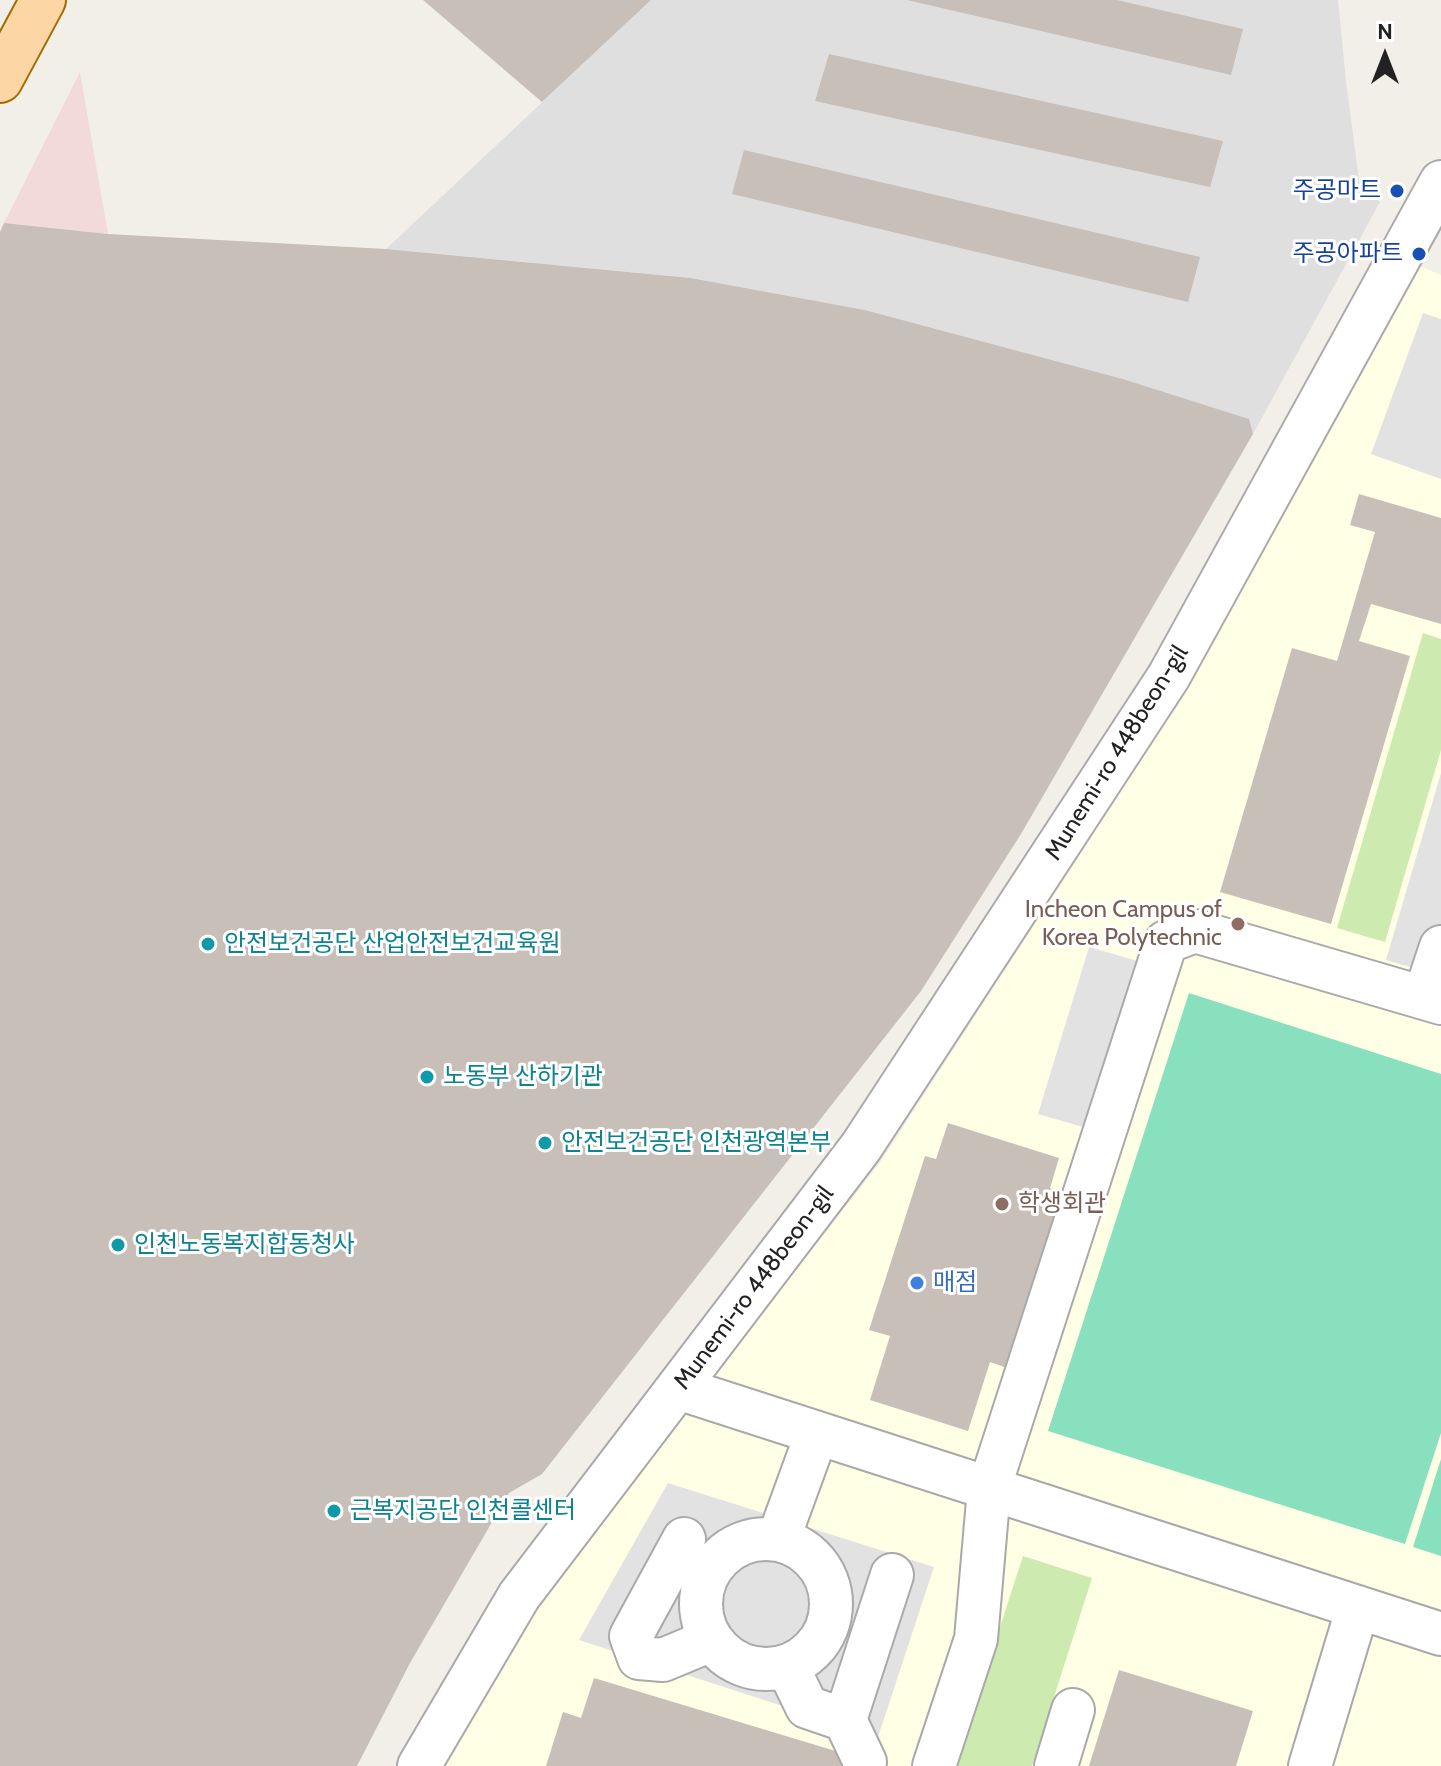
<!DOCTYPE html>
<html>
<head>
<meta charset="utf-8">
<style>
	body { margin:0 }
	#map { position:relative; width:1441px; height:1766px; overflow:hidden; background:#f2efe9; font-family:Cabin,sans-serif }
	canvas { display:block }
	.north { position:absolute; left:1345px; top:16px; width:80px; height:80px; -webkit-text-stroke:6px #fff; paint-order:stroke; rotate:0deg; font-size:22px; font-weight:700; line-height:32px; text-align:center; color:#222 }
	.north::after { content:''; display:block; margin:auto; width:28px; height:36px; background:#222; clip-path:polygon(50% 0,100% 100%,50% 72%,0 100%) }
</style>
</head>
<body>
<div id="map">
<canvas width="1441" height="1766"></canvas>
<div class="north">N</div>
</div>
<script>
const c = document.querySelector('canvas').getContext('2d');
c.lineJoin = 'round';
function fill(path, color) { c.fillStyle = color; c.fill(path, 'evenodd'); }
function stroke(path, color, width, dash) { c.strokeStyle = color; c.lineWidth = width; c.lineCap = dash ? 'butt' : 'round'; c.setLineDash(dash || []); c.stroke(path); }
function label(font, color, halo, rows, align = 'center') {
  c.font = font + ' Cabin,"Noto Sans KR",sans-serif'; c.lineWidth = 6; c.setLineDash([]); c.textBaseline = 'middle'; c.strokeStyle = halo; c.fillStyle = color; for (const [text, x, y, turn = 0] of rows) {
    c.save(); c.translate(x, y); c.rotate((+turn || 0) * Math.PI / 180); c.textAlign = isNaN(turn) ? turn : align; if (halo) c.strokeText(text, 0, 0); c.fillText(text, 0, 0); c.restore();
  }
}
fill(new Path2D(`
	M651 0H1338L1346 81 1360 188 1380 202 1253 434 1248 419 1123 379 865 310 691 278 386 249Z`), '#e0dfdf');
fill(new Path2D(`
	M80 72 108 234 4 223Z`), '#f2dad9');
fill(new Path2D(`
	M1420 266 1441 275V1766H441L531 1608 880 1163 1189 686Z`), '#ffffe5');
fill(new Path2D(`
	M1423 633 1441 639V750L1385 942 1337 928Z
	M1023 1556 1092 1578 1032 1766H955Z`), '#cdebb0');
fill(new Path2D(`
	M1189 993 1441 1074V1433L1405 1544 1048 1431Z
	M1441 1459V1556L1413 1547Z`), '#88e0be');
fill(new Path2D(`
	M1423 313 1441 319V479L1371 454Z
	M1441 773V976L1386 960Z
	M1089 947 1141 962 1090 1129 1038 1114Z
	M668 1483 934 1567 878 1737 579 1640Z`), '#e2e2e2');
fill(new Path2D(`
	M423 0H651L542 102Z
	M907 0H1117L1243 29 1231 75Z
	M829 54 1223 141 1210 187 815 101Z
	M744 150 1200 257 1188 302 732 194Z
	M4 223 108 234 386 249 691 278 865 310 1123 379 1249 419 1253 434 1021 834 921 991 542 1474 509 1493 410 1663 357 1766H0V232Z
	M1359 494 1441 518V624L1371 604 1359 641 1410 656 1331 924 1220 892 1292 648 1337 661 1375 532 1350 525Z
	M948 1123 1059 1158 1050 1188 1063 1192 1007 1368 990 1362 968 1431 870 1400 890 1336 869 1330 925 1156 936 1159Z
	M1119 1670 1253 1711 1236 1766H1089Z
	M594 1678 852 1756 849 1766H546L563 1712 581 1718Z`), '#c7bfb8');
const minor = new Path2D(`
	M1424 998 1441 947
	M678 1388 1441 1634
	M684 1539 631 1636 639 1658 663 1660 711 1640
	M701 1604a65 65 0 1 1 130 0a65 65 0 1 1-130 0Z
	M778 1540 817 1433
	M787 1666 807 1707 845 1720
	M419 1766 519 1596 861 1147 1169 676 1441 182
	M864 1766 865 1762 845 1720 892 1575
	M934 1766 976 1639 989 1489 1166 942 1195 931 1441 1003
	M1056 1766 1073 1710
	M1310 1766 1358 1607`);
const major = new Path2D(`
	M0 80 43 0`);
stroke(minor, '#a9a9a9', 46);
stroke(major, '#a06b00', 48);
stroke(minor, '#fff', 42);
stroke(major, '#fcd6a4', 44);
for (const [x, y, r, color] of [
	[1397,191,8,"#1a4fb4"],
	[1419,254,8,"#1a4fb4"],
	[1238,924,8,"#8d6e63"],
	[208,944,8,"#0f9aa8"],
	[427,1077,8,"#0f9aa8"],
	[545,1143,8,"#0f9aa8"],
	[1002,1204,8,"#8d6e63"],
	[118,1245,8,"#0f9aa8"],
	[917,1283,8,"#3f7fe0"],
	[334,1511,8,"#0f9aa8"]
]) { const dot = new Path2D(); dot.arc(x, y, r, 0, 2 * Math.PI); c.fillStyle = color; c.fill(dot); stroke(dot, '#fff', 3); }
label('24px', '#164399', '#fff', [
	["주공마트",1381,191],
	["주공아파트",1403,254]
], 'right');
label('24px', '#222', '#fff', [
	["Munemi-ro 448beon-gil",1117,753,-58],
	["Munemi-ro 448beon-gil",754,1288,-53]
]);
label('24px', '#785e54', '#fff', [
	["Incheon Campus of",1222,910],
	["Korea Polytechnic",1222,938],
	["학생회관",1018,1204,"left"]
], 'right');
label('24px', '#0d838f', '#fff', [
	["안전보건공단 산업안전보건교육원",224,944],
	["노동부 산하기관",443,1077],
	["안전보건공단 인천광역본부",561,1143],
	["인천노동복지합동청사",134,1245],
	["근복지공단 인천콜센터",350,1511]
], 'left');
label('24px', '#366cbe', '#fff', [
	["매점",933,1283]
], 'left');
</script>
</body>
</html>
